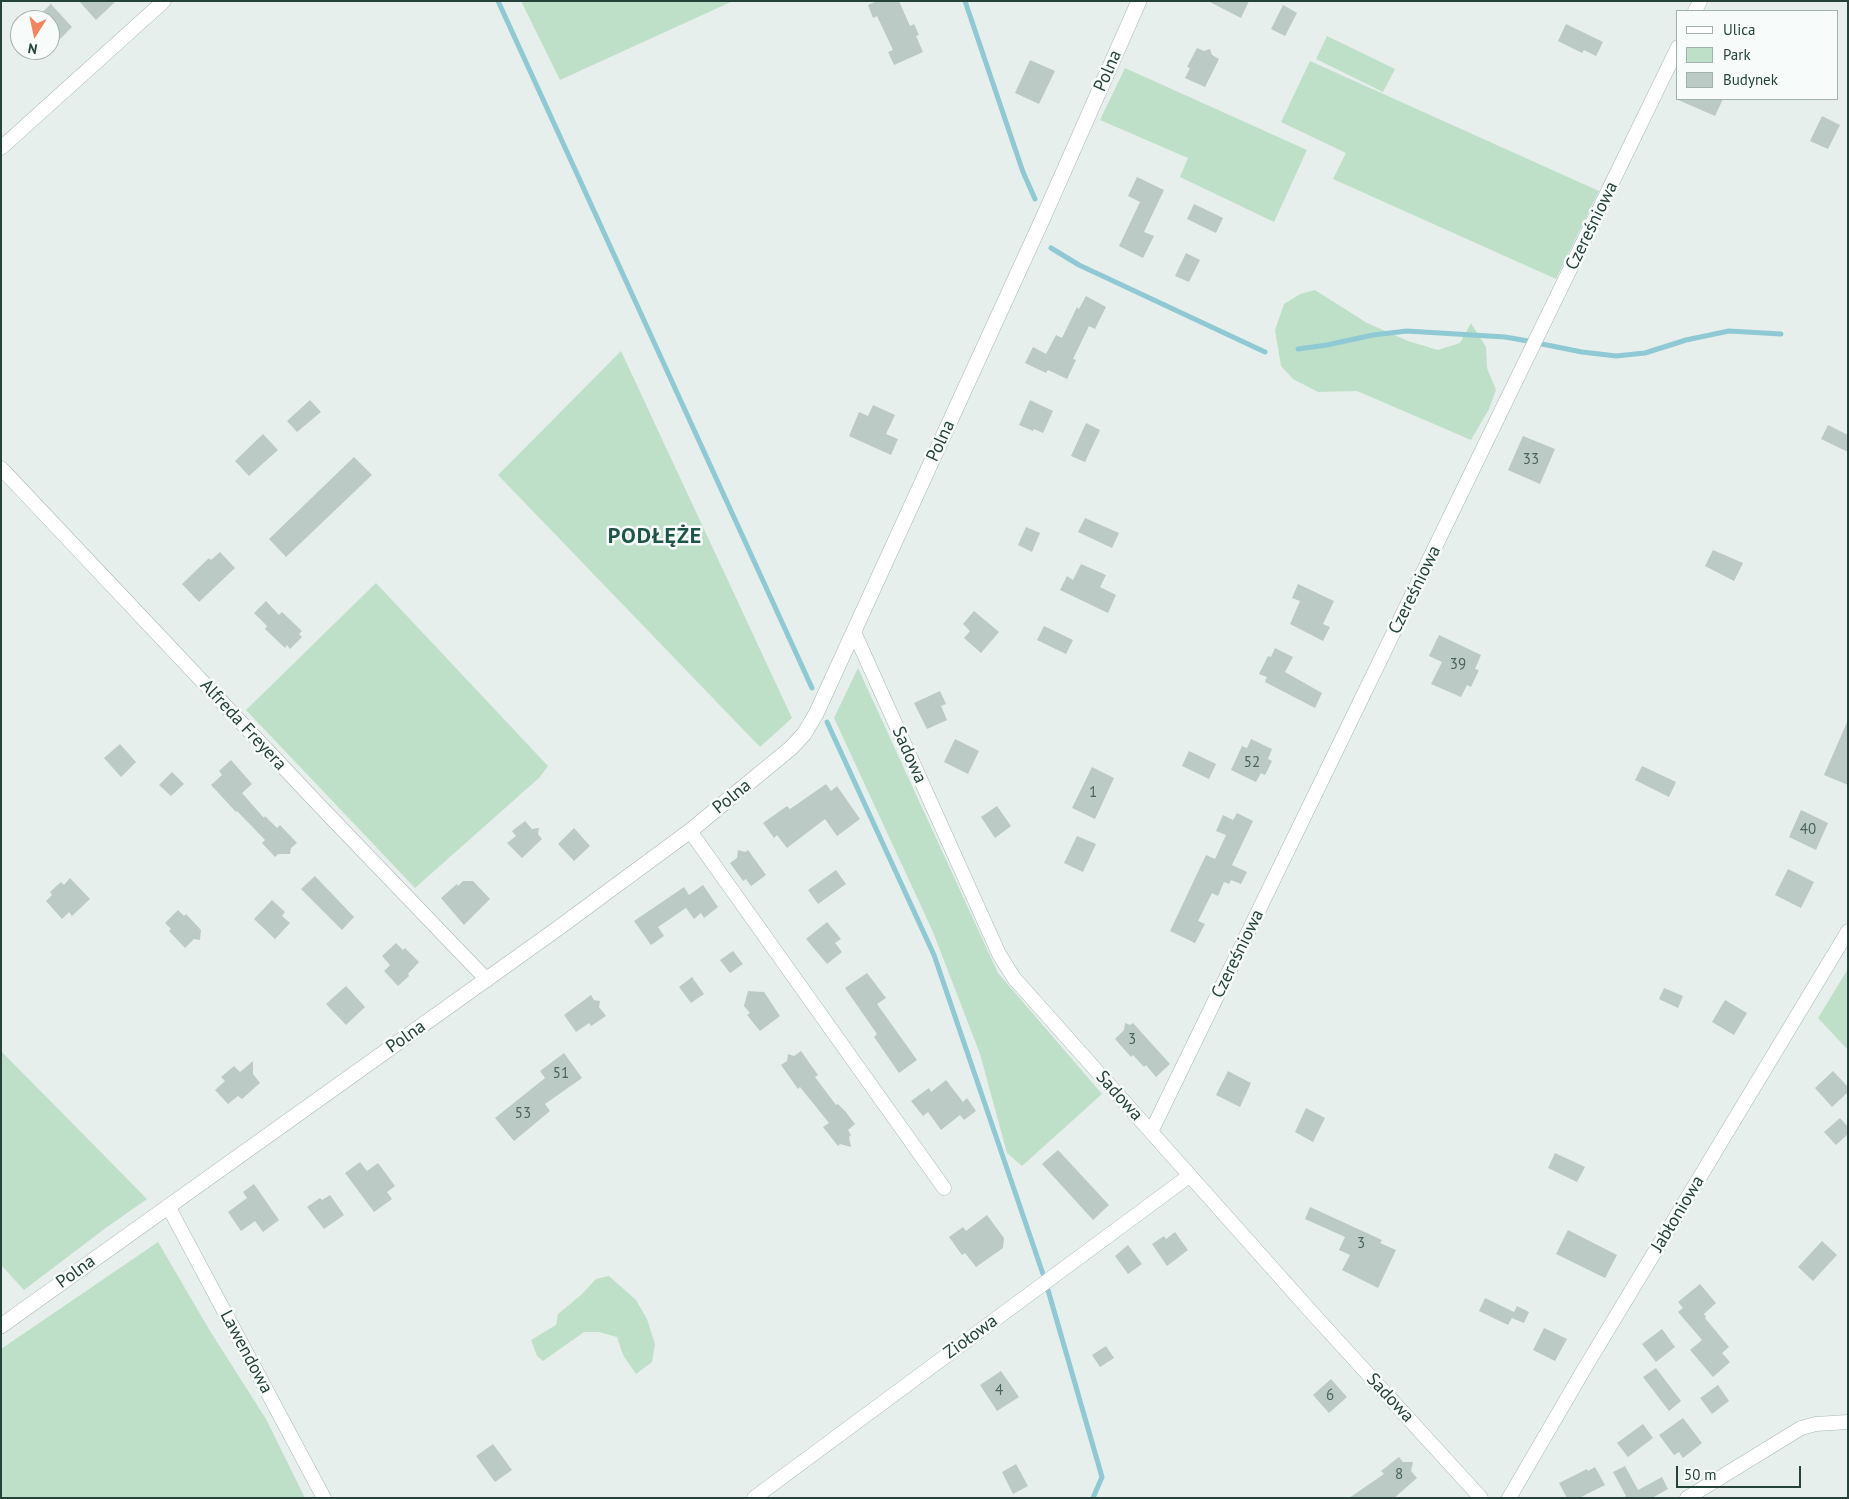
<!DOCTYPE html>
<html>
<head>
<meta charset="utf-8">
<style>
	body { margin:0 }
	#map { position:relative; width:1849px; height:1499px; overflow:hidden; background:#e6efeb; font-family:"PT Sans",sans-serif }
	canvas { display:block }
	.frame { position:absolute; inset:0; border:2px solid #24423a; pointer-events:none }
	.legend { position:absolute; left:1676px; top:10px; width:162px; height:90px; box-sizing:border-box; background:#f7fbf9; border:1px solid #a3b1ad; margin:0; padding:6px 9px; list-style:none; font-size:15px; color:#24423a }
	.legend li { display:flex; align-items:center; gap:10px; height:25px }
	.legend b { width:25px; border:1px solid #a3b1ad }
	.north { position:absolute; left:10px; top:10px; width:50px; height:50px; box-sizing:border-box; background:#f7fbf9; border:1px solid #a3b1ad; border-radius:50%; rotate:190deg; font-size:14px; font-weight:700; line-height:20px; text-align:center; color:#24423a }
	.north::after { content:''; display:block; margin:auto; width:18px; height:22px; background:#f4845f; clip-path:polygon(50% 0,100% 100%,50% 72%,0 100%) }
	.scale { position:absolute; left:1676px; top:1466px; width:125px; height:22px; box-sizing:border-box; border:2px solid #24423a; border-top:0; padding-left:6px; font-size:15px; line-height:18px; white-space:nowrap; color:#24423a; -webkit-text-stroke:4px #f7fbf9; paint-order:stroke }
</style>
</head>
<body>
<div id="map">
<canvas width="1849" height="1499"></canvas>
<div class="frame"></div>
<ul class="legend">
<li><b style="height:6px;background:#fff"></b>Ulica</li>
<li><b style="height:14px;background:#bfe0c8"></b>Park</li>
<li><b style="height:14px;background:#bbcac4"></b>Budynek</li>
</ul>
<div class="north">N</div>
<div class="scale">50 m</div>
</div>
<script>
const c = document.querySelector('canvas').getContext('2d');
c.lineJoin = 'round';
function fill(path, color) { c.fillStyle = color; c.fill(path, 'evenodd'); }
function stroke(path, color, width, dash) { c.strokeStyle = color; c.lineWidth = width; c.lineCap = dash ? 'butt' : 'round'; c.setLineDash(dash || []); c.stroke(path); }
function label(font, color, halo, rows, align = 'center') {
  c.font = font + ' "PT Sans",sans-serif'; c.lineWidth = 5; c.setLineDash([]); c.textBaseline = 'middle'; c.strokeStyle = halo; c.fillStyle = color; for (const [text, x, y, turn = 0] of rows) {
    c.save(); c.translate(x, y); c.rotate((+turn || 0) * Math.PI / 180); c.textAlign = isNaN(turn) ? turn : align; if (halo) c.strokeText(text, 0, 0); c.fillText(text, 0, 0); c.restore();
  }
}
fill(new Path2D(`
	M521 1H733L560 80Z
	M1327 36 1395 69 1383 92 1316 59Z
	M1310 61 1599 191 1556 279 1333 179 1346 153 1281 122Z
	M1125 68 1307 150 1274 222 1180 177 1188 158 1100 120Z
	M1315 290 1367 323 1408 341 1438 350 1460 343 1471 323 1486 347 1487 368 1496 390 1489 409 1471 440 1357 391 1318 392 1293 379 1281 366 1275 330 1284 304 1300 294Z
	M621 351 792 718 760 747 498 475Z
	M376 583 548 766 540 777 415 888 246 710Z
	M858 668 998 973 1102 1094 1022 1166 1007 1153 980 1054 933 932 834 718Z
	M1848 969V1050L1818 1018Z
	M1 1051 147 1199 107 1227 24 1290 1 1265Z
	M158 1242 210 1331 266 1419 305 1498H1V1349Z
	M609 1276 636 1300 647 1319 655 1344 652 1362 636 1374 623 1355 617 1337 599 1332H584L543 1361 537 1356 531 1340 556 1325 558 1314 581 1295 596 1279Z`), '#bfe0c8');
stroke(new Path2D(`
	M498 1 812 688
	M965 1 1023 172 1035 199
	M1051 248 1079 265 1265 352
	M1542 344 1582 352 1616 356 1645 353 1686 340 1729 331 1781 334
	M1298 349 1327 345 1373 335 1407 331 1505 337 1528 341
	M827 722 934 955 1043 1274
	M1048 1290 1102 1477 1093 1498`), '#8ec9d4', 5);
fill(new Path2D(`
	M79 1H116L96 20Z
	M877 1H899L910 26 914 24 919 35 916 36 923 52 894 65 888 52 893 50 877 16 873 18 868 5Z
	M1208 1H1249L1241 18Z
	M50 3 72 27 50 49V20H34L50 5Z
	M1283 5 1297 13 1285 36 1271 29Z
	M1566 24 1603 42 1596 56 1584 50 1582 53 1558 41Z
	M1197 48 1204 51 1210 49 1212 55 1219 59 1205 87 1185 78 1190 68 1187 67Z
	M1030 60 1055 71 1039 104 1015 93Z
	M1676 99H1723L1715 116Z
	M1822 116 1840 125 1828 149 1810 141Z
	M1137 177 1164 190 1144 232 1154 236 1143 258 1119 246 1140 202 1128 196Z
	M1194 204 1223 218 1216 233 1187 219Z
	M1186 253 1200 260 1189 282 1175 276Z
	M1086 296 1106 307 1095 329 1089 326 1073 359 1076 360 1067 379 1048 370 1046 373 1025 363 1033 347 1046 354 1056 335 1062 338 1077 307 1079 309Z
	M310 400 321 412 297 432 287 421Z
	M1030 400 1053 411 1043 433 1034 429 1033 431 1019 425Z
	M873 405 895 415 886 434 898 439 891 455 849 436 859 412 868 416Z
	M1086 423 1100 430 1085 462 1071 456Z
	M1828 425 1848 435V452L1821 439Z
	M263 434 278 450 249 476 235 461Z
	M1523 436 1555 449 1540 484 1508 470Z
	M354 457 372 475 286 557 269 539Z
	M1085 518 1119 533 1112 548 1078 532Z
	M1026 527 1040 533 1032 552 1018 545Z
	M1713 550 1743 563 1734 581 1705 566Z
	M220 552 235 568 199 602 182 584 209 558 211 560Z
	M1081 564 1106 575 1100 587 1116 595 1108 613 1060 590 1067 576 1073 580Z
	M1298 584 1334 601 1323 624 1330 627 1323 641 1290 624 1300 601 1292 598Z
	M266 601 279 615 282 612 302 631 299 634 302 637 290 649 287 645 285 648 265 629 267 626 254 613Z
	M974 611 999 632 981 653 964 638 970 631 963 624Z
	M1044 626 1073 640 1066 654 1037 640Z
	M1439 635 1481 655 1475 669 1479 670 1471 687 1467 685 1461 697 1431 684 1442 662 1429 656Z
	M1275 648 1293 657 1285 672 1322 693 1315 708 1265 682 1267 677 1259 674 1268 656 1271 657Z
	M940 691 946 704 941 706 947 720 927 729 914 703Z
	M1848 720V785L1824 775Z
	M955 739 979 751 968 774 944 762Z
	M1251 739 1272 749 1268 759 1272 761 1265 775 1261 773 1256 782 1231 770 1242 746 1247 748Z
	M120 744 136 762 121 777 104 758Z
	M1189 751 1216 764 1209 779 1182 766Z
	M231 760 252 784 242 793 264 818 265 816 277 828 280 825 297 843 291 848 290 854H278L275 857 262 843 265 840 237 811 236 812 211 785 222 775 219 771Z
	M1642 766 1676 782 1669 797 1635 780Z
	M1092 767 1114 778 1095 819 1072 808Z
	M172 772 184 784 171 796 159 785Z
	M826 784 831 791 837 786 860 819 837 836 825 819 787 848 777 835 774 838 763 823 787 806 790 809Z
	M997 806 1011 826 995 838 981 817Z
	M1801 810 1828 823 1816 850 1789 837Z
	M1237 813 1253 821 1232 865 1247 872 1241 884 1231 880 1229 884 1224 882 1218 896 1212 893 1198 921 1205 924 1195 943 1170 931 1206 855 1215 859 1226 835 1216 831 1223 815 1233 820Z
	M525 821 532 829 539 828 538 834 542 839 522 858 507 843 516 836 512 831Z
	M574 828 590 846 574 861 558 844Z
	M1077 836 1096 844 1083 872 1064 863Z
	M738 850 745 852 748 850 766 875 751 886 746 879 743 881 730 863 737 858Z
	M1788 869 1814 882 1801 908 1775 895Z
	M836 870 846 884 818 904 808 890Z
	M315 876 354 917 342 930 301 889Z
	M70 878 90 899 72 916 69 912 62 919 46 901 52 895 50 892 61 882 64 885Z
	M463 881H473L490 899 464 925 441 898 457 884 458 886Z
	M703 885 718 907 704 918 701 913 694 919 686 908 658 927 664 936 651 945 634 921 684 887 689 895Z
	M272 900 285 912 282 916 290 923 275 939 254 919Z
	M178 910 184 916 186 914 201 930 200 940 194 939 185 948 169 931 171 929 165 923Z
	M827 922 841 939 835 943 842 952 827 964 806 939Z
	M396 943 403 950 405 948 419 962 408 974 409 976 398 986 384 971 390 965 382 956Z
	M733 951 743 964 730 973 720 960Z
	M867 973 886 998 877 1004 917 1060 899 1073 874 1037 877 1034 845 988Z
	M692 977 704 994 691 1003 679 987Z
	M346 986 365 1007 346 1025 326 1004Z
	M1664 988 1683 996 1678 1008 1659 999Z
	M748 991 764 992 780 1016 760 1031 747 1015 750 1013 744 1006Z
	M591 995 594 1000 600 1001 599 1007 606 1016 591 1026 589 1023 576 1032 564 1015Z
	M1725 1000 1747 1013 1734 1035 1712 1022Z
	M1125 1023 1130 1025 1133 1023 1170 1064 1156 1077 1146 1065 1144 1067 1133 1055 1131 1057 1115 1039 1124 1030Z
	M801 1051 818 1075 815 1077 836 1105 838 1104 845 1111 855 1124 848 1130 851 1135 849 1137 851 1147 840 1144 838 1146 823 1127 829 1123 800 1087 798 1089 781 1065 787 1061 788 1054 794 1056Z
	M564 1053 582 1078 545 1104 550 1111 514 1141 495 1118 545 1078 540 1071Z
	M253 1061V1074L260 1083 242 1099 238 1096 228 1104 215 1090 225 1081 221 1077 234 1066 240 1072Z
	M1228 1071 1251 1083 1240 1107 1216 1095Z
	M1833 1071 1848 1087V1092L1832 1107 1815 1088Z
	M946 1080 963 1102 967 1098 976 1111 964 1120 960 1115 941 1130 928 1112 923 1116 911 1101 929 1088 931 1092Z
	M1306 1108 1325 1118 1313 1142 1295 1132Z
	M1840 1118 1848 1127V1134L1836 1145 1824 1132Z
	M1058 1150 1109 1205 1093 1220 1042 1164Z
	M1555 1153 1585 1167 1577 1182 1548 1168Z
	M360 1162 367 1171 378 1163 395 1186 387 1192 392 1199 374 1212 345 1173Z
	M254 1184 279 1220 263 1232 255 1221 241 1231 228 1212 247 1198 243 1192Z
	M330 1195 344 1215 324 1229 307 1207 320 1198 322 1200Z
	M1310 1207 1382 1240 1380 1243 1396 1250 1378 1288 1342 1270 1350 1255 1339 1250 1345 1237 1305 1219Z
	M987 1215 1004 1238 1003 1248 976 1267 965 1253 962 1255 949 1237 963 1227 966 1231Z
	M1568 1230 1617 1255 1605 1278 1556 1254Z
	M1175 1232 1188 1250 1167 1266 1152 1244 1164 1236 1166 1239Z
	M1822 1241 1837 1255 1813 1281 1798 1267Z
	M1128 1245 1142 1264 1128 1274 1115 1256Z
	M1700 1284 1716 1303 1704 1314 1706 1317 1705 1318 1729 1347 1722 1353 1730 1362 1713 1377 1690 1350 1702 1340 1678 1312 1683 1308 1678 1302Z
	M1485 1298 1514 1312 1517 1306 1529 1312 1524 1323 1512 1318 1508 1325 1479 1311Z
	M1544 1328 1567 1339 1555 1361 1533 1350Z
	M1662 1329 1675 1347 1656 1362 1642 1344Z
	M1106 1346 1114 1358 1100 1367 1092 1355Z
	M1656 1368 1681 1401 1669 1411 1643 1377Z
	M1001 1371 1019 1397 997 1411 980 1385Z
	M1331 1379 1347 1397 1329 1413 1313 1395Z
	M1718 1385 1729 1401 1712 1414 1700 1398Z
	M1683 1418 1702 1443 1683 1458 1679 1452 1674 1455 1659 1435Z
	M1643 1424 1653 1438 1628 1457 1617 1443Z
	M493 1444 512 1470 495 1482 476 1456Z
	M1399 1457 1403 1462H1413L1411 1471 1417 1478 1394 1498H1349L1384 1474 1381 1471Z
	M1016 1464 1028 1486 1013 1494 1002 1472Z
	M1625 1466 1638 1490 1662 1477 1668 1489 1652 1498H1623L1626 1496 1613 1472Z
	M1595 1467 1605 1485 1579 1498H1567L1559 1483 1587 1469 1588 1471Z`), '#bbcac4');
const minor = new Path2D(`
	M1695 11 1700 1
	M1 148 164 1
	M1 468 318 804 487 980
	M854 632 999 954 1014 978 1314 1315 1481 1498
	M690 831 944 1188
	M1151 1132 1678 47
	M168 1206 324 1498
	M754 1498 1189 1176
	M1509 1498 1583 1371 1848 931
	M1687 1498 1801 1428 1816 1424 1848 1422`);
const tertiary = new Path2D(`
	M1 1326 557 929 690 831 791 748 804 734 816 714 1043 218 1139 1`);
stroke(minor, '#a8b8b2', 15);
stroke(tertiary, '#a8b8b2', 16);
stroke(minor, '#fff', 14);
stroke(tertiary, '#fff', 15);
label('15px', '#4a645c', null, [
	["33",1531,460],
	["39",1458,665],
	["52",1252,763],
	["1",1093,793],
	["40",1808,830],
	["3",1132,1040],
	["51",561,1074],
	["53",523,1114],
	["3",1361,1244],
	["4",999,1391],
	["6",1330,1396],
	["8",1399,1475]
]);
label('18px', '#24423a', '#f7fbf9', [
	["Polna",1108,71,-66],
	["Czereśniowa",1592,226,-64],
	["Polna",941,441,-65],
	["Czereśniowa",1415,590,-64],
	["Alfreda Freyera",243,725,47],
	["Sadowa",909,755,66],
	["Polna",732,797,-39],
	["Czereśniowa",1238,954,-64],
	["Polna",406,1037,-35],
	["Sadowa",1119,1096,48],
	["Jabłoniowa",1678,1214,-59],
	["Polna",76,1272,-36],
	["Ziołowa",971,1337,-36],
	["Lawendowa",246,1352,62],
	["Sadowa",1390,1398,47]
]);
c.letterSpacing = '1px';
label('bold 22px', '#1f5548', '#f7fbf9', [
	["PODŁĘŻE",655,537]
]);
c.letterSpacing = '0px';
</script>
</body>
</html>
